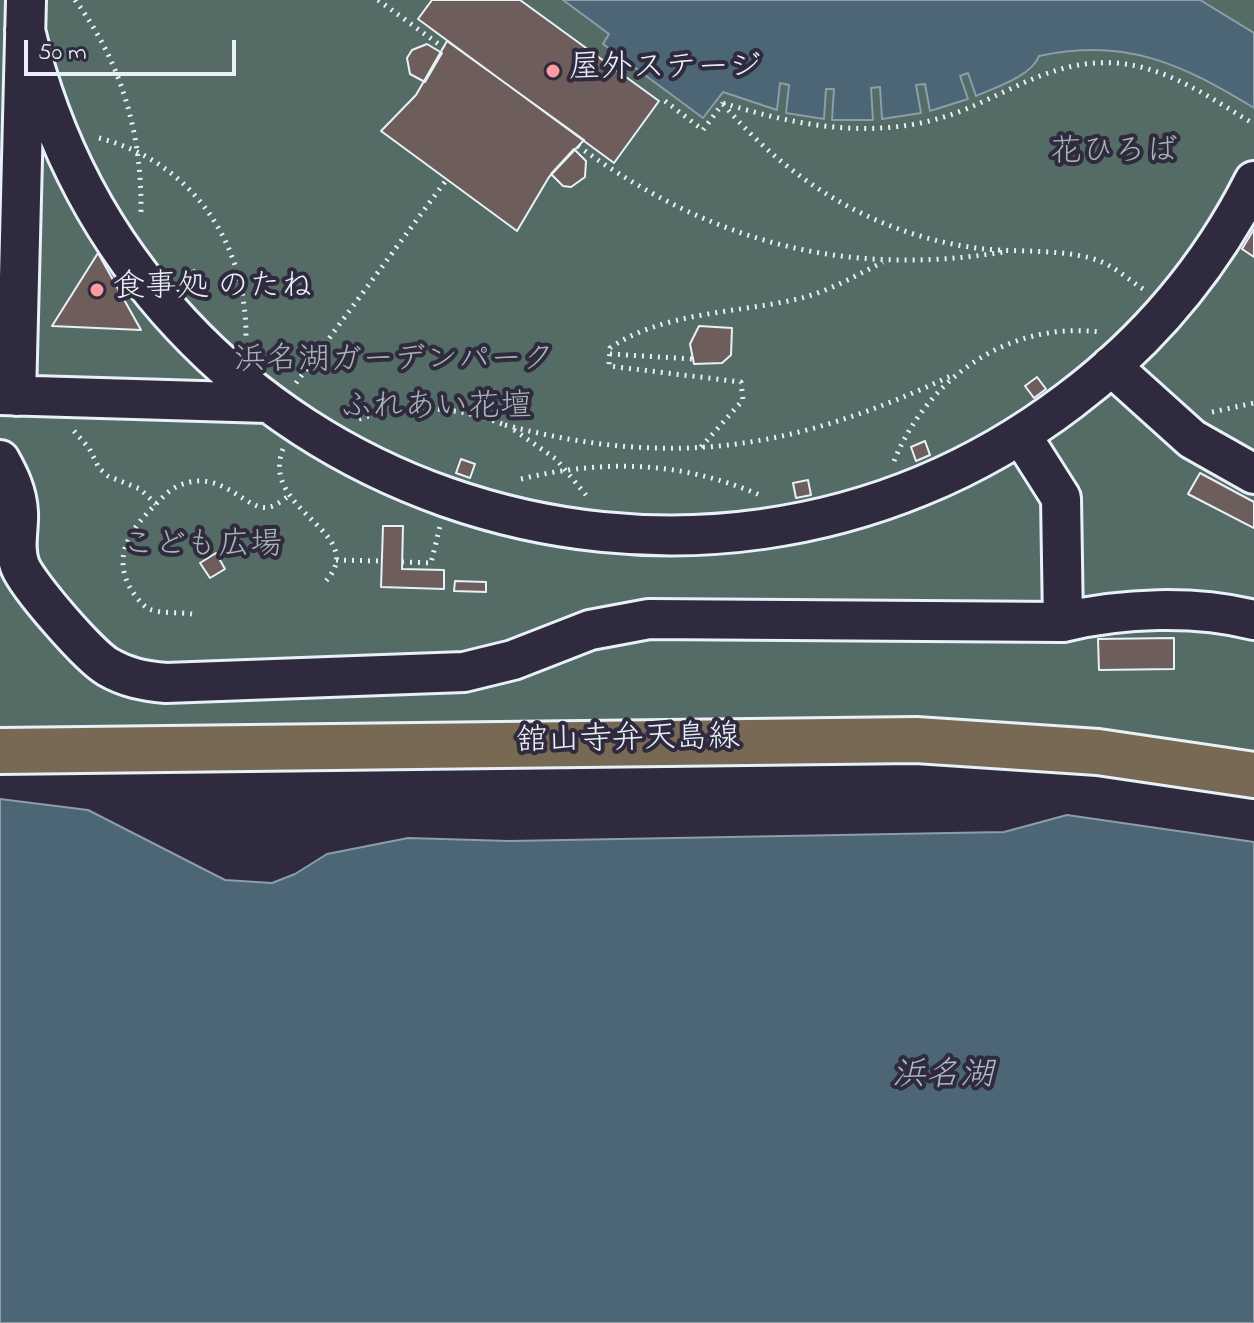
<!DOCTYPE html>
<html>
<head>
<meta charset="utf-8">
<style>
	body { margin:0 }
	#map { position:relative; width:1254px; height:1323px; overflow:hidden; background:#2f2a3d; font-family:"Indie Flower",sans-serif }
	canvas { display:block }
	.scale { position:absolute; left:24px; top:40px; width:212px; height:36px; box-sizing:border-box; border:4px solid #e8f1f8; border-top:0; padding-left:10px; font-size:24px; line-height:28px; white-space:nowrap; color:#e8f1f8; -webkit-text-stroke:6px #2f2a3d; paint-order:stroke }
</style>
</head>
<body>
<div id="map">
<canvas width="1254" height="1323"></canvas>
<div class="scale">50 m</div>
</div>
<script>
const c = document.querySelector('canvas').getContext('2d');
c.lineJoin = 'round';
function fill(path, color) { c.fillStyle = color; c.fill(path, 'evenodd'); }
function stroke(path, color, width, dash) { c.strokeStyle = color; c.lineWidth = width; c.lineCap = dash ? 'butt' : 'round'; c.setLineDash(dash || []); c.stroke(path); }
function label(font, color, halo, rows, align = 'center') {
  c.font = font + ' "Indie Flower","Klee One",sans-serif'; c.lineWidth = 8; c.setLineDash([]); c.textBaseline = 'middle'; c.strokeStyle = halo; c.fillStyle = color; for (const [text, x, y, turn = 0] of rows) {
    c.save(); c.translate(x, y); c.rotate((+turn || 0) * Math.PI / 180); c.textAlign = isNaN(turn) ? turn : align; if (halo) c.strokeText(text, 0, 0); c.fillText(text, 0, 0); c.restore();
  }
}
fill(new Path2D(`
	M0 0H1254V750L1072 729 784 719 0 732Z`), '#556b66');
const water = new Path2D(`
	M563 0H1200L1254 33V108C1182 64 1125 37 1039 56 1032 76 994 88 976 96L968 73 960 76 968 99 930 111 925 84 916 85 921 113 882 119 880 87 871 88 873 120H832L834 89H826L824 119 786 113 789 85 780 83 777 110 723 92 703 118 603 44 609 34Z
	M0 799 88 810 225 880 272 883 295 874 327 854 408 838 509 841 1004 832 1067 815 1254 842V1323H0Z`);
fill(water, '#4d6675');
stroke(water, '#8b9ea9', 2);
const building = new Path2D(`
	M432 0H520L659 101 614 163 418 19Z
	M447 41 584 140 549 177 517 231 381 131 416 95Z
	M427 44 442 53 425 82 410 74 407 58 412 50Z
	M574 149 586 161 585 177 571 187 563 186 551 174Z
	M1254 229V257L1242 249Z
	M98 253 141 330 52 326Z
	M194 270 204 281 192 291 182 280Z
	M699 326 732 328 731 355 722 363 694 364 690 344Z
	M1037 377 1046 389 1034 398 1025 386Z
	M925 441 930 455 916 461 911 447Z
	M461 459 475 464 470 478 456 473Z
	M1200 473 1254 502V528L1188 494Z
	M808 480 811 495 796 498 793 483Z
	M383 526H403L402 569 444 570V589L381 587Z
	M216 553 225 569 210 578 200 563Z
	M455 581 486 582V592L454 591Z
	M1174 638V669L1099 670 1098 639Z`);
fill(building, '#6d5e5b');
stroke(building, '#e8f1f8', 2);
const minor = new Path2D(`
	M25 30C134 495 692 687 1069 401 1146 343 1210 268 1254 181
	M1111 366 1192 439 1254 474
	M0 395 268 403
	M16 396 26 0
	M1021 435 1061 498 1063 622
	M0 460C9 476 17 492 18 512 19 530 13 547 20 566 28 586 89 656 108 667 127 678 144 681 166 683L464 672 513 660 590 630 649 619 1063 622C1122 608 1194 605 1254 620`);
const major = new Path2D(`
	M0 751 916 740 1098 752 1254 775`);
stroke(minor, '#e8f1f8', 44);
stroke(major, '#e8f1f8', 50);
stroke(new Path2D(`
	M75 0C122 63 142 135 141 212
	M378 0 444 48
	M665 101 703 130 723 103
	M723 103C801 127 882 142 961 111 1014 90 1056 59 1116 63 1168 67 1210 98 1254 124
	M723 104C789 181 874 234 976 248 1014 253 1060 248 1097 260 1114 266 1128 279 1143 289
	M99 138C192 162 247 243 246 338
	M578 146C709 241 843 278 1004 252
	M610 354 693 359
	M296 383 447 179
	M1212 412 1254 403
	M359 419C410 403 457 406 505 425
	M505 425C676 470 798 448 955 374
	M514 430 556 459 586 495
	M74 431 89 448 99 468 108 476 140 489 156 504
	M701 447 743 400 741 382 609 366 610 348C661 313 733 313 793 300 826 293 853 277 883 262
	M283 449C258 512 375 533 323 584
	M894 461C928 378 1008 321 1100 332
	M521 479C604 459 683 461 762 496
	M336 560 382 561
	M402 562 431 563 440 526
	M192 614C180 612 161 614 149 609 143 606 136 597 132 591 111 557 130 530 155 505 162 498 169 490 178 486 222 466 247 513 269 507 276 506 284 499 290 495`), '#e8f1f8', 5, [2, 6]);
stroke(minor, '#2f2a3d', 38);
stroke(major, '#776954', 44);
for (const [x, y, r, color] of [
	[553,71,8,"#ff9aa2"],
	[97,290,8,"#ff9aa2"]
]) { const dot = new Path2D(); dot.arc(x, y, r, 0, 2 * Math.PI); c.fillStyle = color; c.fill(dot); stroke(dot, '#2f2a3d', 3); }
label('32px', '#e8f1f8', '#2f2a3d', [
	["屋外ステージ",569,71],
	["食事処 のたね",113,290]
], 'left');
label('32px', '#a6b5b6', '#2f2a3d', [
	["花ひろば",1114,155],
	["浜名湖ガーデンパーク",394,363],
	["ふれあい花壇",436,410],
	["こども広場",202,548]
]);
label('32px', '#e8f1f8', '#2f2a3d', [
	["舘山寺弁天島線",628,742,-1]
]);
label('italic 34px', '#aab9c4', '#2f2a3d', [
	["浜名湖",943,1078]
]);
</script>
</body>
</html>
